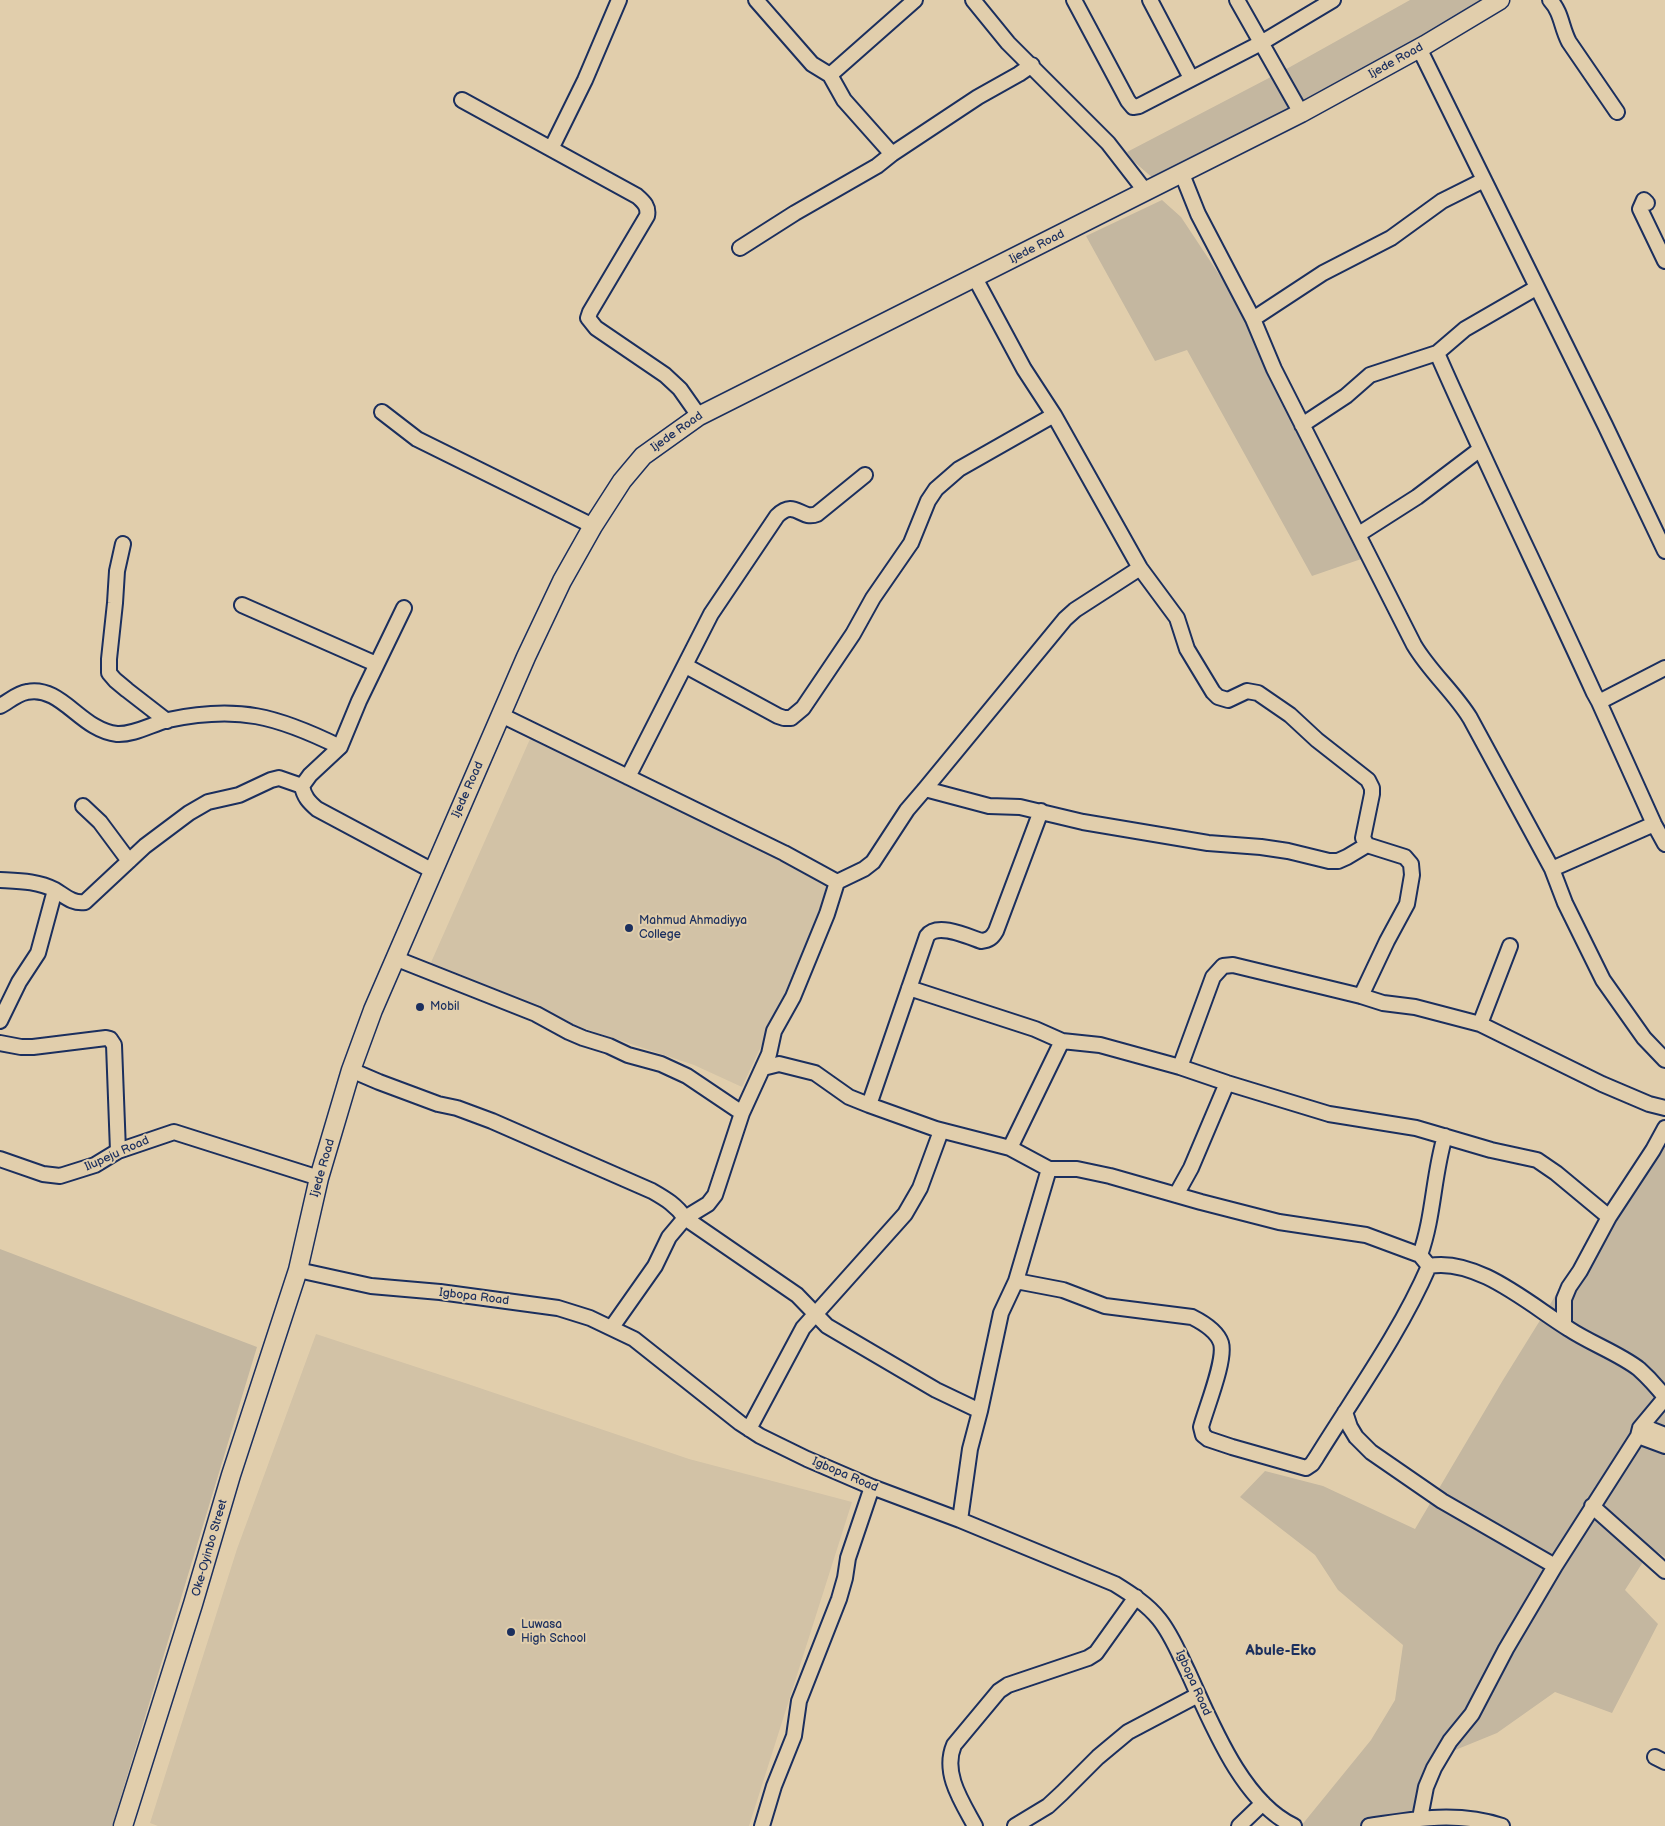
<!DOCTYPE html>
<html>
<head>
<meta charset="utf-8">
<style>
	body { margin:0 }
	canvas { display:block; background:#e1ceac }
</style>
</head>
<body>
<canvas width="1665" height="1826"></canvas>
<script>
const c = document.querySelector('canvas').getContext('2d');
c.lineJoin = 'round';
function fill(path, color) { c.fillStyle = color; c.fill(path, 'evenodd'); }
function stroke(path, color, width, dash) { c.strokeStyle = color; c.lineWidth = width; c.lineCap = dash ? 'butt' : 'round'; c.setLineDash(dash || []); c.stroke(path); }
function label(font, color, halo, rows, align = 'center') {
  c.font = font + ' "Balsamiq Sans",sans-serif'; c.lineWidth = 4; c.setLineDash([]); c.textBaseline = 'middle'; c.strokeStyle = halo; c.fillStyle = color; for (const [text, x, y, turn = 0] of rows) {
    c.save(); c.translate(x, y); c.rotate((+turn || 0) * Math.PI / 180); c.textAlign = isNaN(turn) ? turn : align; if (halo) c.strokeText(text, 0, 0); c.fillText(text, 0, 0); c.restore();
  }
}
fill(new Path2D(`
	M530 739 572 757 784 857 826 883 828 890 794 976 742 1087 694 1065 562 1021 429 967Z
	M316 1334 465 1383 689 1459 852 1502 749 1826H158L150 1823 237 1549Z`), '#d2c2a6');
fill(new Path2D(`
	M1410 0H1484L1395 54 1164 177 1154 179 1132 160 1127 152 1290 67Z
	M1162 200 1181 217 1234 297 1367 557 1312 576 1187 350 1155 361 1086 236Z
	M1665 1119V1557L1652 1548 1625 1590 1658 1624 1612 1713 1555 1692 1497 1733 1443 1755 1418 1826H1301L1371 1740 1395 1700 1403 1645 1338 1590 1315 1555 1240 1497 1265 1471 1323 1486 1415 1529 1503 1380Z
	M0 1249 257 1347 112 1826H0Z`), '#c4b7a0');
const minor = new Path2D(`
	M756 0 812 64 830 75 844 100 892 154
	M973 0 1008 43 1108 143 1146 192
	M1074 0 1128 101 1133 107 1139 106 1261 43 1333 0
	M1150 0 1191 78
	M1237 0 1301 113
	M1550 0C1562 13 1561 27 1569 42L1617 112
	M1419 48 1605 425 1665 551
	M830 75 915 0
	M462 100 637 196C644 202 649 207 647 216L590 312 588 318 596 328 665 375 680 389 699 416
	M551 149 585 80 619 0
	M1182 174 1198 214 1253 319 1274 369 1414 645C1430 672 1454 692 1470 718L1552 869 1565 903 1603 980 1644 1038 1665 1060
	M1647 203 1644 200 1640 209 1665 261
	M740 248 795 213 877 166 892 154 978 97 1019 74 1032 65
	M975 278 1024 369 1054 415 1140 568 1177 618 1187 649 1213 692 1218 697 1228 700 1247 691 1258 693 1290 715 1317 740 1368 780 1372 788V794L1363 838 1367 845
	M1253 319 1323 273 1391 238 1442 201 1484 180
	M1437 353C1487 467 1542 579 1594 693L1599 702 1654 824 1665 844
	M382 412 417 439 593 526
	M1302 425 1346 396 1370 375 1437 353 1465 329 1536 288
	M1359 534 1417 497 1479 450
	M123 544 117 571 115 603 109 659V673L115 680 127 690 167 721
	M242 605 376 664
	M404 608 359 701 340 747 310 775 302 786C304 797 309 802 317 809L433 871
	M686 666 778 716 784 718H791L803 708 853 634 873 598 911 543 928 501 936 489 959 469 1054 415
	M1599 702 1665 668
	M0 706C8 702 18 693 27 692 62 685 80 730 117 734 134 735 152 724 168 720 238 705 277 716 340 747
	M501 715 784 853 837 882
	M628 777 711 614 777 516C795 498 801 521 817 514L865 475
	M925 789 989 806 1020 807 1083 822 1208 843 1261 847 1288 851 1329 861H1338L1347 857 1367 845 1405 857 1411 864 1412 875 1407 904 1387 941 1361 996
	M83 806 100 822 129 861
	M1552 869 1654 824
	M0 880C19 881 38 881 55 890 65 896 73 904 85 902L145 846 189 813 208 802 239 795 271 780 279 778 302 786
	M397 959 536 1014 569 1032 583 1038 609 1046 628 1055 661 1064 687 1076 742 1113
	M909 988 1035 1029 1062 1041 1100 1045 1180 1067 1227 1083 1329 1114 1416 1128 1491 1150 1537 1160 1556 1173 1609 1217
	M0 1021 19 982 38 953 55 890
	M1480 1024 1510 946
	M0 1043 21 1047H33L106 1038 110 1039 114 1045 118 1151
	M1180 1067 1213 977 1223 966 1233 965 1361 996 1383 1003 1415 1007 1480 1024 1602 1084 1649 1104 1665 1108
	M763 1068 779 1064 815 1073 849 1097 869 1105 936 1129 1010 1148 1049 1169H1077L1110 1176 1201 1202 1279 1222 1366 1235 1420 1255 1429 1266
	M351 1070 379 1082 438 1104 457 1108 492 1121 652 1191C666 1199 676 1205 685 1218L797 1295 827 1326 936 1390 980 1411
	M869 1105 927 936C937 922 967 936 981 941 989 940 992 938 996 931L1041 811
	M1010 1148 1062 1041
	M0 1159 43 1174 60 1176 95 1165 118 1151 174 1132 319 1178
	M1176 1195 1191 1168 1227 1083
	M1420 1255C1434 1216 1433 1176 1445 1136
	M1429 1266C1477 1257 1530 1305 1569 1329 1590 1343 1620 1354 1639 1369 1649 1378 1657 1387 1665 1397
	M298 1270 371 1286 440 1292 558 1308 590 1318 634 1339 740 1423 760 1436 807 1459 872 1487 960 1520 1115 1584C1131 1594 1147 1604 1159 1619 1172 1635 1179 1654 1188 1672 1211 1722 1242 1802 1294 1826
	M1016 1281 1063 1290 1105 1306 1192 1317C1202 1322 1217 1331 1221 1343 1226 1360 1206 1408 1201 1427L1203 1435 1208 1439 1232 1447 1306 1468 1312 1464 1316 1458C1355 1395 1400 1333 1429 1266
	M1564 1326V1299L1569 1287 1580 1271 1609 1217 1653 1150 1665 1128
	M612 1327 655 1266 669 1237 685 1218 708 1204 715 1195 742 1113 769 1054 774 1031 793 997 827 914 837 882 864 869 873 862 907 810 925 789 1065 619 1075 610 1140 568
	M1345 1412 1350 1427 1356 1437 1371 1452 1442 1501 1555 1566
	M1640 1428 1650 1429 1665 1435
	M749 1429 803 1328 905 1214 920 1188 941 1131
	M1638 1436 1665 1446
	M1592 1506 1665 1571
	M960 1520 970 1449 980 1411 1001 1313 1016 1281 1049 1169
	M1655 1757 1665 1762
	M1420 1818 1426 1787 1434 1768 1450 1741 1472 1714 1506 1649 1555 1566 1638 1436 1640 1428 1665 1398
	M762 1826 774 1786 794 1736 799 1701 839 1599 845 1578 848 1558 872 1487
	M975 1826C962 1802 942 1773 954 1745L999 1691 1008 1685 1088 1658 1096 1653 1136 1597
	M1015 1826 1048 1806 1062 1793 1098 1757 1128 1732 1198 1695
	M1239 1826 1263 1803
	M1369 1826C1413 1819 1458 1811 1502 1826`);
const major = new Path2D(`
	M123 1826 193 1604 231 1475 298 1270 319 1178 351 1070 373 1010 526 657 562 581 593 526 622 481 643 456 699 416 1301 113 1425 45 1500 0`);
stroke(minor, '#1b2f5e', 18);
stroke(major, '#1b2f5e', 21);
stroke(minor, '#e1ceac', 14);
stroke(major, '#e1ceac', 18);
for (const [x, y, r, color] of [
	[629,928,5,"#1b2f5e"],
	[420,1007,5,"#1b2f5e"],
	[511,1632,5,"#1b2f5e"]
]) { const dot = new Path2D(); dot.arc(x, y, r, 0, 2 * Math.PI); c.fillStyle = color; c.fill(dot); stroke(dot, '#e1ceac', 2); }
label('12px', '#1b2f5e', '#e1ceac', [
	["Ijede Road",1396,61,-29],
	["Ijede Road",1037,247,-27],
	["Ijede Road",677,432,-35],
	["Ijede Road",468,790,-66],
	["Ilupeju Road",117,1154,-24],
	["Ijede Road",323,1168,-74],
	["Igbopa Road",474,1297,7],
	["Igbopa Road",845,1475,23],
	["Oke-Oyinbo Street",210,1548,-74],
	["Igbopa Road",1193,1683,66]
]);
label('12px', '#1b2f5e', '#e1ceac', [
	["Mahmud Ahmadiyya",639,921],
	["College",639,935],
	["Mobil",430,1007],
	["Luwasa",521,1625],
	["High School",521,1639]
], 'left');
label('bold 15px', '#1b2f5e', '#e1ceac', [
	["Abule-Eko",1281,1651]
]);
</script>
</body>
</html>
